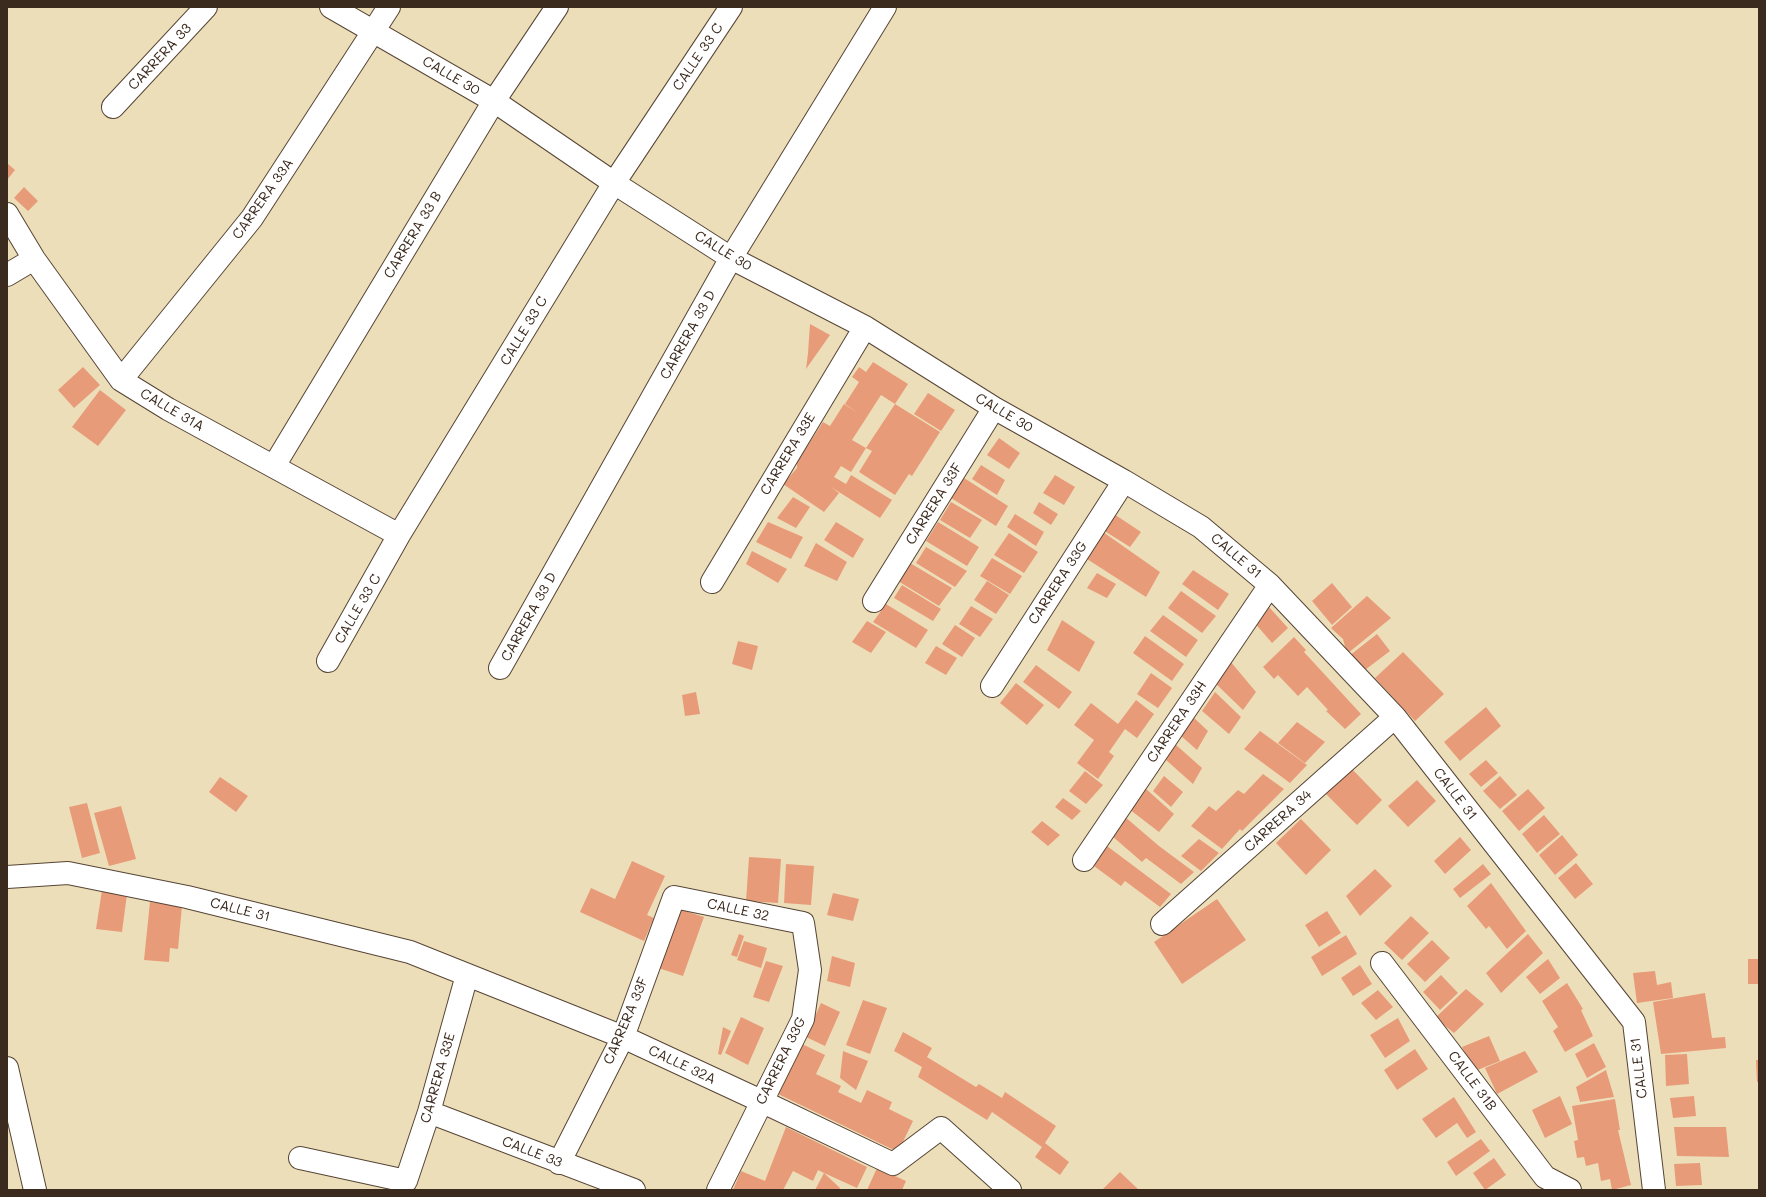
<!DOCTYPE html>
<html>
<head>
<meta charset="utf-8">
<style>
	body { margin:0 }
	#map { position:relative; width:1766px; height:1197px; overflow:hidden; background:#eddeba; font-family:Mali,sans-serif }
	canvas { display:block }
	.frame { position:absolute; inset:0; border:8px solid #3b2a1e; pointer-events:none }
</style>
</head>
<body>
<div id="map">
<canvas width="1766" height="1197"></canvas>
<div class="frame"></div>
</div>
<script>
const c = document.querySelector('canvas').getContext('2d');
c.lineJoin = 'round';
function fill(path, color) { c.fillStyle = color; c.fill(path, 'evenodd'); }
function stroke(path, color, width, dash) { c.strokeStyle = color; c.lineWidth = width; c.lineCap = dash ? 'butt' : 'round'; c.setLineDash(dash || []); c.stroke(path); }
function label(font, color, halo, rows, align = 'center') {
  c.font = font + ' Mali,sans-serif'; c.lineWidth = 3; c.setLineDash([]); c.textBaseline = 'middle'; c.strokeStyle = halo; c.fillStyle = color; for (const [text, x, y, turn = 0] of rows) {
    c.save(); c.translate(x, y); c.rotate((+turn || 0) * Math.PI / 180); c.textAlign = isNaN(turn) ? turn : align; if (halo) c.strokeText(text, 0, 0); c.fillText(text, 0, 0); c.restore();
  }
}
fill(new Path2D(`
	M7 163 15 170 7 180Z
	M24 187 38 201 28 211 14 198Z
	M810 324 830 335 806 369 808 353Z
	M873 362 908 384 895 404 881 395 852 440 866 448 851 472 841 466 834 477 846 484 851 475 892 500 880 518 831 487 839 493 824 512 783 484 797 468V462L823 422 830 426 844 404 858 413 845 404 859 382 852 377 859 367 866 372Z
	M83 367 100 385 74 408 58 390Z
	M100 390 126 410 98 446 72 427Z
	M928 393 955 410 941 431 914 414Z
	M895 404 940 432 912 476 909 474 895 495 859 472 872 451 866 448Z
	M999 438 1020 453 1009 469 987 455Z
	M981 465 1005 480 997 495 972 479Z
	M1055 475 1075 487 1064 505 1043 493Z
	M964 478 1008 506 996 526 951 498Z
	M793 497 810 507 796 528 777 518Z
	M951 502 982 520 970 538 940 520Z
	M1039 502 1058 514 1051 525 1033 513Z
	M1015 514 1044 532 1036 546 1007 527Z
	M1114 514 1141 532 1130 547 1103 530Z
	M768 522 803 537 791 559 756 542Z
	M836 522 864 539 853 558 824 540Z
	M938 522 979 547 967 566 926 541Z
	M1103 532 1160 572 1146 597 1087 559Z
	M1009 533 1038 552 1024 573 994 555Z
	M816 543 847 562 837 581 804 566Z
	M926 547 967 571 955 587 916 563Z
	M752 551 787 569 778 583 746 564Z
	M992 558 1022 576 1010 594 980 576Z
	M910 563 952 588 939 606 898 581Z
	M1193 570 1229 594 1218 610 1182 584Z
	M1097 573 1116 584 1107 598 1087 588Z
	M987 581 1009 595 996 614 974 600Z
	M1332 583 1352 607 1332 625 1312 601Z
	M902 585 941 609 933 621 894 598Z
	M1181 591 1216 616 1202 633 1168 608Z
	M1367 596 1391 618 1347 654 1343 639 1331 628Z
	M886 604 928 630 916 648 873 622Z
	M971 606 993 619 980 637 959 624Z
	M1269 607 1288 628 1272 643 1253 621Z
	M1163 615 1198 640 1186 657 1150 631Z
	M1062 620 1095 642 1079 672 1047 650Z
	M867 621 886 632 871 653 852 642Z
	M955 625 975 638 962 657 942 644Z
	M1377 634 1390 651 1361 673 1349 656Z
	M1145 636 1184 664 1172 681 1133 653Z
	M1294 637 1306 650 1304 652 1361 714 1345 729 1326 711 1328 710 1307 687 1298 696 1278 675 1274 679 1263 667Z
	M738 641 758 646 752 670 732 664Z
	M936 646 957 658 946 675 925 663Z
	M1403 652 1444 694 1415 721 1375 678Z
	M1230 661 1256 692 1243 710 1214 682Z
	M1036 665 1072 692 1059 709 1023 682Z
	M1151 673 1172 688 1158 708 1137 694Z
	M1016 683 1044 705 1027 725 1000 703Z
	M696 692 700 714 685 716 682 695Z
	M1215 692 1241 717 1229 734 1202 711Z
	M1136 700 1154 714 1137 738 1125 729 1109 752 1114 756 1098 779 1077 763 1094 740 1074 725 1091 703 1118 724Z
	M1486 707 1501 726 1460 761 1444 742Z
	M1192 716 1208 731 1197 750 1180 735Z
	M1297 722 1325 742 1305 763 1278 743Z
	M1260 731 1307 765 1290 783 1244 749Z
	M1175 744 1202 768 1193 784 1166 760Z
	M1486 760 1498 773 1481 787 1469 774Z
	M1352 769 1382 800 1357 825 1326 794Z
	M1085 771 1103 785 1086 804 1069 791Z
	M1263 774 1284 789 1242 831 1240 829 1222 849 1191 826 1209 806 1216 811 1238 790 1244 794Z
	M1164 776 1183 792 1171 807 1153 791Z
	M1500 776 1517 795 1500 809 1483 791Z
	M220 777 248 796 236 812 209 792Z
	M1417 780 1436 801 1408 827 1388 806Z
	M1145 788 1174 814 1159 832 1129 809Z
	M1528 789 1545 808 1519 831 1502 811Z
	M1063 798 1081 811 1072 820 1055 807Z
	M87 803 100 853 82 858 69 807Z
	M121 806 136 859 109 866 94 813Z
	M1544 815 1560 834 1537 853 1522 834Z
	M1124 816 1159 846 1194 872 1181 884 1146 858 1142 862 1112 836Z
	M1301 819 1331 850 1306 875 1276 843Z
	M1042 821 1060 835 1048 846 1031 832Z
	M1562 835 1578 855 1555 875 1539 855Z
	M1460 837 1471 850 1445 874 1434 861Z
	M1199 839 1219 853 1201 871 1181 856Z
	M1107 846 1171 894 1160 907 1125 881 1121 886 1094 866Z
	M749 857 781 859 778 903 746 901Z
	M632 861 665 876 647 915 654 918 644 941 580 912 591 888 615 899Z
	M1576 863 1593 884 1575 899 1558 878Z
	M786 864 814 866 811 905 784 903Z
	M1483 864 1491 874 1460 898 1453 889Z
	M1375 869 1392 886 1360 916 1346 896Z
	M1491 883 1526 931 1507 949 1489 926 1486 929 1467 906Z
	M102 890 127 894 122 932 96 929Z
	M833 893 859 899 853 921 827 915Z
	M1217 899 1246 940 1182 984 1154 942Z
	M150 902 182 906 178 949 170 948 169 962 144 960Z
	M676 908 704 917 683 976 655 967Z
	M1327 911 1341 933 1319 947 1305 925Z
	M1411 916 1429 933 1402 960 1384 943Z
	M739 934 744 936 737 957 731 955Z
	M1528 934 1543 953 1501 993 1486 973Z
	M1346 935 1357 954 1322 976 1311 957Z
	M1432 940 1450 958 1425 982 1407 964Z
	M744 941 767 948 761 968 737 960Z
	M832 956 855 963 850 987 827 981Z
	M1548 959 1560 978 1540 994 1526 977Z
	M1748 959H1759V984H1748Z
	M766 961 783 966 769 1002 753 997Z
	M1360 965 1372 984 1353 996 1341 978Z
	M1655 971 1657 985 1671 982 1673 998 1637 1003 1633 973Z
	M1441 975 1458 993 1440 1010 1423 992Z
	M1567 983 1583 1009 1581 1010 1593 1036 1565 1052 1553 1031 1558 1027 1542 1001Z
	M1466 989 1484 1004 1454 1033 1435 1018Z
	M1378 990 1393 1007 1376 1020 1361 1003Z
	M1705 993 1712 1038 1725 1037 1726 1048 1661 1054 1653 1002Z
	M863 1000 887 1008 870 1054 846 1045Z
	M821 1003 840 1012 825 1046 806 1037Z
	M741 1017 764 1028 748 1065 725 1053Z
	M1398 1018 1410 1041 1385 1058 1370 1035Z
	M723 1027 731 1031 721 1055 718 1054Z
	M903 1032 932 1048 927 1057 976 1087 979 1084 1002 1098 1005 1092 1056 1126 1045 1143 1069 1162 1060 1175 1035 1157 1042 1147 992 1112 987 1120 918 1077 922 1067 894 1051Z
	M1489 1036 1500 1061 1475 1071 1462 1047Z
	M1594 1043 1606 1067 1587 1078 1575 1054Z
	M802 1044 825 1055 816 1074 841 1086 838 1092 861 1103 867 1090 892 1102 889 1109 913 1121 898 1152 778 1094Z
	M1415 1049 1428 1069 1397 1090 1384 1070Z
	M843 1051 868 1061 856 1090 840 1078Z
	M1525 1051 1538 1072 1497 1094 1485 1068Z
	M1687 1054 1689 1084 1666 1086 1665 1055Z
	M1756 1060H1759V1082H1757Z
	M1606 1070 1614 1097 1580 1102 1576 1087Z
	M1560 1096 1572 1124 1545 1138 1532 1110Z
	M1694 1096 1696 1116 1673 1118 1670 1098Z
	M1454 1097 1476 1132 1467 1138 1457 1123 1436 1138 1422 1119Z
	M1615 1099 1620 1130H1618L1631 1185 1612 1190 1610 1179 1601 1181 1598 1163 1586 1166 1584 1157 1577 1158 1574 1141 1578 1140 1572 1106Z
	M786 1127 867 1167 857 1188 824 1173 840 1188 839 1190H815L824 1173 818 1170 813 1181 793 1171 783 1190H733L741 1171 765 1181Z
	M1674 1127H1726L1729 1157 1677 1156Z
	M1481 1139 1490 1151 1456 1176 1447 1162Z
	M1494 1158 1506 1175 1485 1190 1473 1173Z
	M1700 1163 1702 1185 1676 1186 1674 1164Z
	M877 1168 906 1181 902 1190H867Z
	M1120 1172 1139 1190H1102Z`), '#e89b79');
const street = new Path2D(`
	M331 7 494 101 614 183 731 258 865 327 994 408 1124 481 1201 527 1270 585 1395 717 1634 1022 1654 1190
	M113 107 206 7
	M7 214 34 259 121 380 168 409 399 535
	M7 275 34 259
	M121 380 252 218 389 7
	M274 466 494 101 557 7
	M712 582 865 327
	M874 601 994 408
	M328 661 399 535 614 183 731 7
	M500 668 731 258 885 7
	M992 686 1124 481
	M1084 860 1270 585
	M7 877 68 873 187 897 410 952 623 1037 761 1101 893 1164 941 1128 1010 1190
	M1162 924 1395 717
	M1382 963 1545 1177 1570 1190
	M7 1068 35 1190
	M429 1112 634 1190
	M300 1158 406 1181 429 1112 467 975
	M559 1163 623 1037 674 897 803 923 810 970 803 1019 718 1190`);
stroke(street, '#564535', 24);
stroke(street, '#fff', 22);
label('14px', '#3b2a1e', '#fff', [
	["CARRERA 33",160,57,-47],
	["CALLE 33 C",698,57,-56],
	["CALLE 30",451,76,30],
	["CARRERA 33A",263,199,-55],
	["CARRERA 33 B",413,235,-59],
	["CALLE 30",723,251,31],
	["CALLE 33 C",524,331,-59],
	["CARRERA 33 D",688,335,-61],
	["CALLE 31A",172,410,30],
	["CALLE 30",1004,413,30],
	["CARRERA 33E",788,454,-59],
	["CARRERA 33F",934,504,-58],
	["CALLE 31",1236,556,40],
	["CARRERA 33G",1058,583,-57],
	["CALLE 33 C",358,609,-60],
	["CARRERA 33 D",529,617,-61],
	["CARRERA 33H",1177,722,-56],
	["CALLE 31",1455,794,52],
	["CARRERA 34",1278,821,-42],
	["CALLE 31",240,910,14],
	["CALLE 32",738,910,12],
	["CARRERA 33F",626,1021,-67],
	["CARRERA 33G",781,1061,-64],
	["CALLE 32A",682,1065,25],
	["CALLE 31",1639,1068,-97],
	["CARRERA 33E",438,1078,-74],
	["CALLE 31B",1472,1081,53],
	["CALLE 33",532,1152,21]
]);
</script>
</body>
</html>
